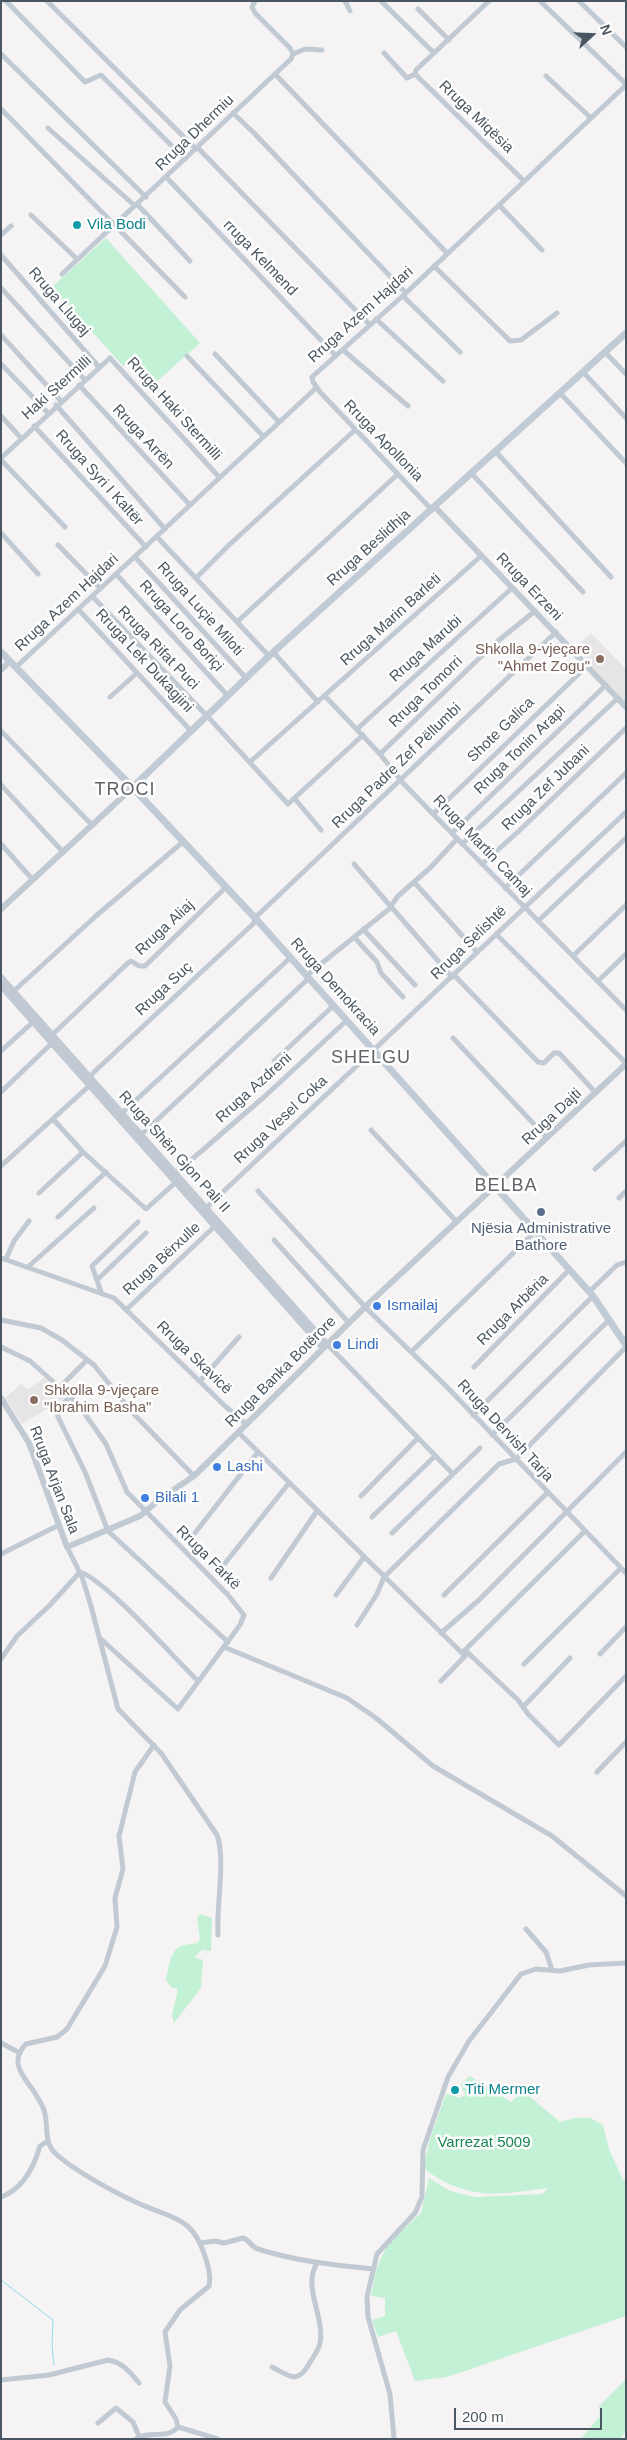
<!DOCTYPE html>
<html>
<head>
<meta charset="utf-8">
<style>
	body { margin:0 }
	#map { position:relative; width:627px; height:2440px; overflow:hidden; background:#f5f3f3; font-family:Helvetica,sans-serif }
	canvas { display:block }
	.frame { position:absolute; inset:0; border:2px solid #4a5661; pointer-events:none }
	.north { position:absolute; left:567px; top:10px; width:50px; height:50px; -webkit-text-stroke:4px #fff; paint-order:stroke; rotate:70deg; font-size:14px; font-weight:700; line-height:20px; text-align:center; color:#4a5661 }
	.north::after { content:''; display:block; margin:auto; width:18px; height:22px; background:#4a5661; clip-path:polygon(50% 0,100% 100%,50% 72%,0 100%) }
	.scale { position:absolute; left:454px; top:2408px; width:148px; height:22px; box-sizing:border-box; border:2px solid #4a5661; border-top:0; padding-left:6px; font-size:15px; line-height:18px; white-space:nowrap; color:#4a5661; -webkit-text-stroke:4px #fff; paint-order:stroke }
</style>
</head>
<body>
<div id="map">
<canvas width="627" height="2440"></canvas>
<div class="frame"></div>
<div class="north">N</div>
<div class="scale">200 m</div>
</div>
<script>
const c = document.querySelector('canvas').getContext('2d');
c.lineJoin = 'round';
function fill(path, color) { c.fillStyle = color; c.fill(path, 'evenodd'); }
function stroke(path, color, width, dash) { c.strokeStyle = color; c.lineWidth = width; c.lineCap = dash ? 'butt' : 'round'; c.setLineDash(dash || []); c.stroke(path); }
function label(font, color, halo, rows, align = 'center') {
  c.font = font + ' Helvetica,sans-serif'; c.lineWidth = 5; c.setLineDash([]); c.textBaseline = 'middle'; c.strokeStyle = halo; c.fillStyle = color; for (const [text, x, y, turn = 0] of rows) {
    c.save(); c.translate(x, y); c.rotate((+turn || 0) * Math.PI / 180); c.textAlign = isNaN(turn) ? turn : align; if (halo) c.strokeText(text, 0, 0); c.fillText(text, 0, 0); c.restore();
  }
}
fill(new Path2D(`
	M591 633 626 669V703L575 648Z
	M44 1378 66 1397 22 1424 5 1398 21 1384 28 1389Z`), '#e6e4e5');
fill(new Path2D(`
	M106 238 200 343 154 384 131 359 123 366 52 287Z
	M200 1914 212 1918 211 1951 202 1950 194 1957 203 1960 201 1988 174 2023 172 2015 178 1989 171 1987 166 1980C169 1968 169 1948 185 1945 189 1944 193 1944 197 1943L200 1939 197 1918Z
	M470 2076 511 2102 523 2091 560 2122 575 2118H590L603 2125 609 2149 623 2180 626 2178V2316L447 2377 415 2381 396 2331 378 2337 372 2320 385 2316V2298L371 2296 376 2270 387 2245 421 2213 429 2178 450 2191 475 2197 542 2194 548 2188C498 2195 467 2201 423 2168L431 2136 446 2094 460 2098 465 2095 461 2084Z
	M626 2379V2431L620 2439H581L600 2416 599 2406Z`), '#c3f1d5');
stroke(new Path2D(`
	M1 2280 53 2320 52 2345 54 2365`), '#90daee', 1);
stroke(new Path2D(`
	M6 1 85 82 101 75 185 159
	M47 1 196 149
	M345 1 350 11
	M381 1 434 53
	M489 1 416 70 415 74 524 181
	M540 1 626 84
	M579 1 626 47
	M418 9 449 40
	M384 53 407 78 415 74
	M1 54 146 197
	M293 54 305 49 322 50
	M275 74 447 253
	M546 76 591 118
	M1 109 185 297
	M233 113 254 133 406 293
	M48 128 135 206
	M197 147 370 325
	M167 178 336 356
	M137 204 190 261
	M499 205 542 250
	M31 215 77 259
	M1 235 11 226
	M1 255 99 367
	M434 266 510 341 521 340 557 313
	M62 274 291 59 293 54 290 48 255 13 252 7 255 1
	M1 288 85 380
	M403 296 460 352
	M376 319 443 381
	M1 335 61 401
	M343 350 408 406
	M605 352 626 374
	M215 354 279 422
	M187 356 263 436
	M1 364 48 413
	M583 372 626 418
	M79 385 190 505
	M560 393 626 463
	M56 405 165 529
	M1 416 21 438
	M34 426 146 547
	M496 452 611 577
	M1 458 110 358 219 477
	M1 460 65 527
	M472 474 583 592
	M432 510 320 392 313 382 312 377 406 293 626 85
	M1 533 38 574
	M157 537 269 656
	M58 545 100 588
	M135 557 246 678
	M116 574 228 696
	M196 578 229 545 355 430
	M92 596 209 718 288 804 363 735
	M78 609 191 731
	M238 621 398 474
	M274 653 318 702
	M16 667 316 388
	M325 696 380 754 403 783 433 814 626 1010
	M110 697 137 673
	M357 729 512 588
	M1 731 92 825
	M380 754 493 645 535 611
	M250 762 481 556
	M1 785 63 852
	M295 799 321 830
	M433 814 588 665
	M452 833 606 685
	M1 844 33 880
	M462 844 618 698
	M354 864 452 977
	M482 864 519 831 626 728
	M414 882 477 952
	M505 888 626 773
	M538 921 626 838
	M363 929 415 985
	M496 934 626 1063
	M354 937 377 962 381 973 403 997
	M573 956 626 905
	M454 975 538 1062 544 1063 554 1053H559L596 1093
	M306 976 389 909 398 896 430 868 457 839
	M598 981 626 954
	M14 991 97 915 184 841
	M53 1034 128 963 131 961 139 966H145L226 887
	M453 1038 547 1138
	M1 1051 33 1022
	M274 1061 333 1006
	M1 1092 52 1043
	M122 1113 290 958
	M53 1119 83 1152 146 1209 176 1182
	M371 1130 456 1221
	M142 1134 308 979
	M1 1166 89 1086 90 1077 94 1072 253 924 258 915 556 632
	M595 1169 626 1141
	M176 1173 264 1097 346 1021
	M258 1191 369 1311 444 1384 626 1573
	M39 1193 83 1152
	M619 1198 626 1191
	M207 1207 626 812
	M58 1217 106 1172
	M274 1240 349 1323
	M1 1258 114 1298 226 1407 246 1424
	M6 1259 14 1241 29 1221
	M29 1266 94 1208
	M98 1279 146 1233
	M101 1292 92 1266 138 1222
	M589 1292 617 1265 626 1262
	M126 1310 215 1226
	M1 1320 41 1328 62 1340 94 1365 131 1411 194 1476
	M327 1344 453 1474
	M1 1347 30 1361 78 1404 106 1444 127 1492 228 1595 244 1615 240 1625 178 1709 102 1640
	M411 1352 535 1232
	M474 1367 569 1270
	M200 1381 239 1337
	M60 1387 87 1360
	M70 1397 57 1409 58 1417 85 1472 108 1531 228 1642
	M473 1415 593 1296
	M238 1432 465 1656
	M492 1435 610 1319
	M361 1496 418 1438
	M372 1517 435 1456
	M195 1533 258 1452
	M392 1533 480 1448
	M67 1547 82 1577 91 1606 118 1709 161 1753 217 1835C226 1859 216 1906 218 1935
	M1 1554 59 1525
	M222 1567 289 1483
	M271 1578 317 1511
	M336 1595 364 1557
	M444 1595 547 1493
	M357 1625 377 1594 384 1577 499 1464 516 1459 626 1347
	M441 1633 479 1600 626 1452
	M224 1647 347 1698 376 1718 433 1766 552 1836 626 1896
	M465 1650 518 1700 528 1714 559 1745 626 1676
	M464 1651 585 1531
	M600 1654 626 1627
	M1 1659 17 1636 50 1605 80 1572C107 1581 174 1658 198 1681
	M524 1664 621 1568
	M441 1681 466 1655
	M523 1707 570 1658
	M597 1772 626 1742
	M526 1929 546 1952 552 1970
	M1 2043 20 2053
	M1 2197C23 2189 34 2167 40 2146L48 2141
	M200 2243 215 2241 224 2243 243 2238C250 2240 251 2247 258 2249 295 2261 334 2265 373 2269
	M272 2367C290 2376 297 2385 309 2364 313 2357 319 2350 320 2343 325 2316 302 2287 317 2263
	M1 2380 49 2375 108 2360C122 2362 130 2372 139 2383
	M98 2423 116 2408 133 2422 139 2436
	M178 2427 218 2439
	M136 2439C148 2430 167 2440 178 2427L176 2419 165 2402 170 2366 165 2332 180 2310 209 2286C211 2275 208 2266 205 2256 192 2216 173 2219 140 2204 117 2194 73 2170 55 2153 43 2141 49 2125 44 2110 42 2104 38 2099 35 2093 24 2077 8 2062 26 2044L57 2037 67 2029 105 1966 117 1927 115 1898 123 1869 119 1836 135 1772 154 1745
	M394 2439 390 2394 368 2317 367 2297 377 2254 415 2213 422 2197 423 2150 448 2077 469 2041 521 1974 536 1969 560 1971 589 1965 626 1963`), '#c1cad2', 5);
stroke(new Path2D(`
	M435 507 626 707
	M1 670 10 661
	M1 909 131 789
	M1 977 327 1344
	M1 986 323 1348
	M1 1398 29 1443 67 1547 140 1516 160 1499 194 1476 366 1306 626 1064`), '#c1cad2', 6);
stroke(new Path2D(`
	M1 652 131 786
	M134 786 269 656 626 333
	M134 789 256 919 593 1296 626 1345`), '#c1cbd6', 7);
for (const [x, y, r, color] of [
	[77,225,5,"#0f9aa8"],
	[600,659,5,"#8d6e63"],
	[541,1212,5,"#5c6f8a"],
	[377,1306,5,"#3f7fe0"],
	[337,1345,5,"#3f7fe0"],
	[34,1400,5,"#8d6e63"],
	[217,1467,5,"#3f7fe0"],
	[145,1498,5,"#3f7fe0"],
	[455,2090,5,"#0f9aa8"]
]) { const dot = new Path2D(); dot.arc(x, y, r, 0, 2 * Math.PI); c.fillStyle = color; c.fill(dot); stroke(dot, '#fff', 2); }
label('15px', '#4a5661', '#fff', [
	["Rruga Miqësia",476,117,44],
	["Rruga Dhermiu",195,133,-44],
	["rruga Kelmend",260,258,46],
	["Rruga Llugaj",59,302,49],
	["Rruga Azem Hajdari",361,315,-42],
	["Haki Stermilli",57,388,-42],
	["Rruga Haki Stermilli",174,409,48],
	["Rruga Arrën",143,437,47],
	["Rruga Apollonia",383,441,46],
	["Rruga Syri I Kaltër",99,478,48],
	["Rruga Beslidhja",369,548,-42],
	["Rruga Erzeni",529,587,46],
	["Rruga Azem Hajdari",67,603,-43],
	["Rruga Luçie Miloti",200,609,48],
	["Rruga Marin Barleti",391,620,-42],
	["Rruga Loro Boriçi",181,626,48],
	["Rruga Rifat Puci",158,648,46],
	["Rruga Marubi",426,649,-42],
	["Rruga Lek Dukagjini",144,661,47],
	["Rruga Tomorri",426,692,-44],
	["Shote Galica",501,730,-44],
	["Rruga Tonin Arapi",520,750,-44],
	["Rruga Padre Zef Pëllumbi",397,766,-44],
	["Rruga Zef Jubani",546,788,-44],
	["Rruga Martin Camaj",482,846,46],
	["Rruga Aliaj",165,928,-43],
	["Rruga Selishtë",469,943,-44],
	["Rruga Demokracia",335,987,48],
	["Rruga Suç",164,989,-43],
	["Rruga Azdreni",254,1088,-42],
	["Rruga Dajti",552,1117,-43],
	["Rruga Vesel Coka",281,1120,-43],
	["Rruga Shën Gjon Pali II",174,1152,48],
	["Rruga Bërxulle",162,1259,-43],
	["Rruga Arbëria",513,1310,-45],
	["Rruga Skavicë",194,1358,44],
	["Rruga Banka Botërore",281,1372,-45],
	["Rruga Dervish Tarja",505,1431,47],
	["Rruga Arjan Sala",54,1480,69],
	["Rruga Farkë",208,1558,45]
]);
label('15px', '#0d838f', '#fff', [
	["Vila Bodi",87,225],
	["Titi Mermer",465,2090]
], 'left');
label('15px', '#785e54', '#fff', [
	["Shkolla 9-vjeçare",590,650],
	["\"Ahmet Zogu\"",590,667],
	["Shkolla 9-vjeçare",44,1391,"left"],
	["\"Ibrahim Basha\"",44,1408,"left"]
], 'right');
label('15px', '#4e5e75', '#fff', [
	["Njësia Administrative",541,1229],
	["Bathore",541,1246]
]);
label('15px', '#366cbe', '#fff', [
	["Ismailaj",387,1306],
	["Lindi",347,1345],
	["Lashi",227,1467],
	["Bilali 1",155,1498]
], 'left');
label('15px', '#17864f', '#fff', [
	["Varrezat 5009",484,2143]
]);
c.letterSpacing = '1px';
label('18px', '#5f6368', '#fff', [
	["TROCI",125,790],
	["SHELGU",371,1058],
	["BELBA",506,1186]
]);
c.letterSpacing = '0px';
</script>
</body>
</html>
